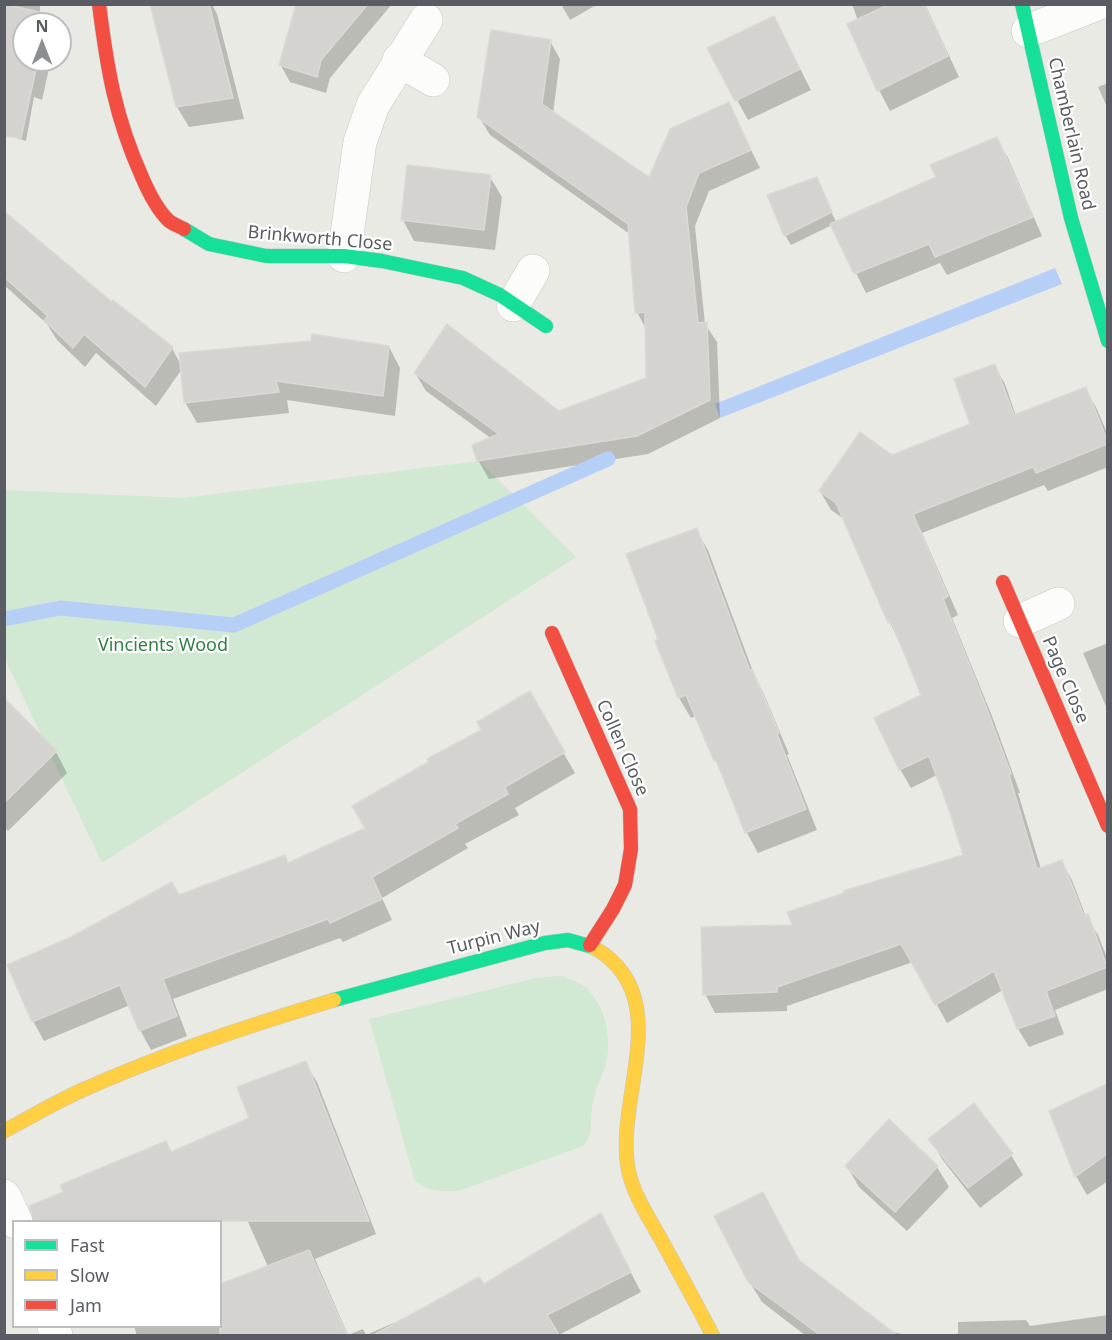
<!DOCTYPE html>
<html>
<head>
<meta charset="utf-8">
<style>
	body { margin:0 }
	#map { position:relative; width:1112px; height:1340px; overflow:hidden; background:#eaeae4; font-family:"Noto Sans",sans-serif }
	canvas { display:block }
	.frame { position:absolute; inset:0; border:6px solid #595c62; pointer-events:none }
	.legend { position:absolute; left:12px; top:1220px; width:210px; height:108px; box-sizing:border-box; background:#fff; border:2px solid #bdbec0; margin:0; padding:8px 10px; list-style:none; font-size:18px; color:#595c62 }
	.legend li { display:flex; align-items:center; gap:12px; height:30px }
	.legend b { width:30px; border:2px solid #bdbec0 }
	.north { position:absolute; left:12px; top:12px; width:60px; height:60px; box-sizing:border-box; background:#fff; border:2px solid #bdbec0; border-radius:50%; rotate:0deg; font-size:16px; font-weight:700; line-height:24px; text-align:center; color:#595c62 }
	.north::after { content:''; display:block; margin:auto; width:21px; height:27px; background:#8c8e90; clip-path:polygon(50% 0,100% 100%,50% 72%,0 100%) }
</style>
</head>
<body>
<div id="map">
<canvas width="1112" height="1340"></canvas>
<div class="frame"></div>
<ul class="legend">
<li><b style="height:8px;background:#16e098"></b>Fast</li>
<li><b style="height:8px;background:#ffcf43"></b>Slow</li>
<li><b style="height:8px;background:#f24e42"></b>Jam</li>
</ul>
<div class="north">N</div>
</div>
<script>
const c = document.querySelector('canvas').getContext('2d');
c.lineJoin = 'round';
function fill(path, color) { c.fillStyle = color; c.fill(path, 'evenodd'); }
function stroke(path, color, width, dash) { c.strokeStyle = color; c.lineWidth = width; c.lineCap = dash ? 'butt' : 'round'; c.setLineDash(dash || []); c.stroke(path); }
function label(font, color, halo, rows, align = 'center') {
  c.font = font + ' "Noto Sans",sans-serif'; c.lineWidth = 4.5; c.setLineDash([]); c.textBaseline = 'middle'; c.strokeStyle = halo; c.fillStyle = color; for (const [text, x, y, turn = 0] of rows) {
    c.save(); c.translate(x, y); c.rotate((+turn || 0) * Math.PI / 180); c.textAlign = isNaN(turn) ? turn : align; if (halo) c.strokeText(text, 0, 0); c.fillText(text, 0, 0); c.restore();
  }
}
fill(new Path2D(`
	M479 461 576 557 102 863 5 659V490L183 498Z
	M563 976C569 979 578 982 584 986 606 1004 613 1041 605 1067 601 1079 595 1090 593 1102 589 1117 595 1134 583 1146L458 1191C441 1191 428 1192 415 1181L369 1019 535 978Z`), '#d1e8d2');
fill(new Path2D(`
	M1055 268 1062 284 720 418 715 404Z`), '#b6cff7');
fill(new Path2D(`
	M4 4H40V14L47 15 52 24H24V60H51L42 100 34 97 26 141 4 134Z
	M212 4 217 14 244 119 189 127 177 107 151 5Z
	M304 4H392L330 78 326 93 290 82 280 64Z
	M561 4H598L570 20Z
	M852 4H925L959 77 890 111 879 90 849 25 858 21Z
	M774 18 811 90 748 120 737 100Z
	M550 41 560 59 553 114 649 180 728 104 760 168 709 191 695 226 705 324 717 342 720 418 648 454 489 479 478 460 492 439 426 391 415 373 559 413 648 379 646 329 637 312 631 235 490 135 479 117Z
	M1108 83V109L1098 87Z
	M997 139 1008 158 1042 236 947 275 940 263 866 293 832 225 791 245 785 235 816 179 836 222 938 178Z
	M490 177 502 197 495 250 414 241 403 220Z
	M4 213 112 304 172 348 181 365 389 347 400 368 395 416 287 400 289 413 197 423 185 402 182 369 156 406 96 353 85 367 57 340 47 324 4 285Z
	M994 366 1005 384 1016 416 1085 389 1096 407 1108 435V467L1048 491 1044 485 922 533 958 615 952 618 992 716 1020 793H1018L1041 869 1062 862 1072 880 1086 917 1098 935 1108 960V989L1055 1010 1064 1034 1029 1047 1018 1029 1003 990 947 1023 913 962 787 1006V1011L715 1013 705 994 794 927 965 856 937 775 911 788 900 769 923 696 844 519 831 510 820 491 892 457 972 425Z
	M696 530 708 550 755 677 763 692 789 754 787 755 817 830 758 853 747 833 725 778 715 760 696 716 691 718 679 698 657 641 660 640Z
	M1108 643V711L1083 653Z
	M529 693 575 773 515 808 519 815 465 844 468 848 382 898 392 920 343 942 340 938 173 999 187 1036 151 1050 140 1030 130 1005 44 1041 33 1021 178 896 288 864 367 829Z
	M4 700 56 752 67 773 8 831 6 829 4 831Z
	M305 1063 317 1082 376 1234 315 1259 348 1335 363 1329 366 1335 421 1311 611 1235 641 1292 557 1336H299L210 1137 251 1119Z
	M1108 1085V1181L1087 1195 1076 1176 1051 1112Z
	M889 1121 937 1167 949 1187 907 1231 859 1187 847 1166Z
	M930 1139 1011 1155 1023 1175 980 1208 942 1159Z
	M159 1171 178 1222H61L51 1199Z
	M800 1263 889 1331 910 1336H806L762 1302 749 1281Z
	M1108 1315V1336H958V1322L1026 1320 1030 1326Z
	M134 1326H219L222 1336H137Z`), '#0003');
stroke(new Path2D(`
	M4 619 60 608 234 625 608 459`), '#b6cff7', 15);
const building = new Path2D(`
	M4 4 48 14 46 24H24V60H38L21 138 4 136Z
	M150 4H209L233 98 176 107Z
	M296 4H368L321 60 317 77 279 65Z
	M890 4H924L948 56 877 91 847 24Z
	M774 16 800 69 735 101 707 48Z
	M491 30 551 40 542 104 649 177 670 129 729 102 751 150 699 173 686 207 698 323 707 322 710 400 637 436 477 461 472 445 499 434 414 373 447 324 559 411 646 378 645 312 635 313 628 224 477 117Z
	M997 137 1033 217 935 257 929 244 854 274 830 224 936 177 930 165Z
	M407 165 491 175 484 230 401 220Z
	M817 177 832 212 784 236 767 195Z
	M4 211 112 302 113 300 173 347 145 387 84 334 73 348 44 320 48 316 4 277Z
	M312 334 389 346 383 396 276 381 279 392 184 403 179 353 311 341Z
	M995 364 1014 415 1086 387 1107 440V444L1036 473 1033 467 913 514 948 596 943 599 982 696 1011 774 1009 775 1037 869 1062 860 1084 916 1088 914 1107 967 1046 991 1055 1016 1017 1029 994 971 935 1005 901 944 777 987V992L703 995 701 927 792 925 787 912 844 893 843 891 963 855 950 813 929 756 899 770 874 718 921 695 891 621 888 623 836 503 819 491 860 432 892 455 970 424 954 379Z
	M697 528 750 671 752 669 779 733 777 734 806 809 745 833 716 760 714 761 686 695 678 698 655 641 658 639 626 554Z
	M530 691 565 752 505 787 508 794 455 824 458 828 372 877 382 899 330 923 328 919 163 979 177 1016 139 1031 120 985 32 1022 7 965 71 937 172 882 179 895 285 855 288 863 365 828 352 806 428 762 427 759 481 730 477 722Z
	M4 698 57 751 4 803Z
	M306 1061 369 1221H34L29 1206 63 1192 60 1185 166 1141 171 1152 249 1118 237 1087Z
	M1107 1084V1154L1075 1177 1049 1111Z
	M974 1103 1013 1154 968 1188 928 1139Z
	M889 1119 938 1166 895 1212 845 1166Z
	M763 1192 799 1260 897 1335H820L748 1282 714 1216Z
	M601 1213 631 1272 547 1315 559 1335H374L479 1277 484 1284Z
	M309 1250 347 1335H220V1284Z`);
fill(building, '#d4d3cf');
stroke(building, '#dad9d3', 1.5);
const street = new Path2D(`
	M1028 31 1097 4
	M399 60 433 80
	M344 256 360 142 373 105 426 20
	M513 305 533 271
	M1020 621 1058 604
	M4 1196 16 1222
	M54 1326 56 1336`);
const fast = new Path2D(`
	M1022 4 1071 218 1108 341
	M184 229 209 244 266 256H344L382 261 463 278 500 295 546 326
	M334 1000 545 943 568 940 593 947`);
const slow = new Path2D(`
	M593 947C678 995 615 1096 628 1168 633 1195 650 1219 663 1243 680 1274 697 1305 713 1336
	M4 1131C31 1117 57 1101 85 1089 165 1053 250 1025 334 1000`);
const jam = new Path2D(`
	M99 4C107 68 115 117 142 177 148 191 157 209 168 220 172 224 179 226 184 229
	M1003 582 1108 826
	M552 633 630 809 631 849 625 885 613 909 590 945`);
stroke(street, '#c6c8c6', 34);
stroke(fast, '#c6c6c6', 15);
stroke(slow, '#c6c6c6', 15);
stroke(jam, '#c6c6c6', 15);
stroke(street, '#fcfcfb', 33);
stroke(fast, '#16e098', 14);
stroke(slow, '#ffcf43', 14);
stroke(jam, '#f24e42', 14);
label('18px', '#595c62', '#fff', [
	["Chamberlain Road",1071,134,77],
	["Brinkworth Close",320,239,5],
	["Page Close",1065,680,67],
	["Collen Close",622,748,66],
	["Turpin Way",494,938,-14]
]);
label('18px', '#318244', '#fff', [
	["Vincients Wood",163,646]
]);
</script>
</body>
</html>
